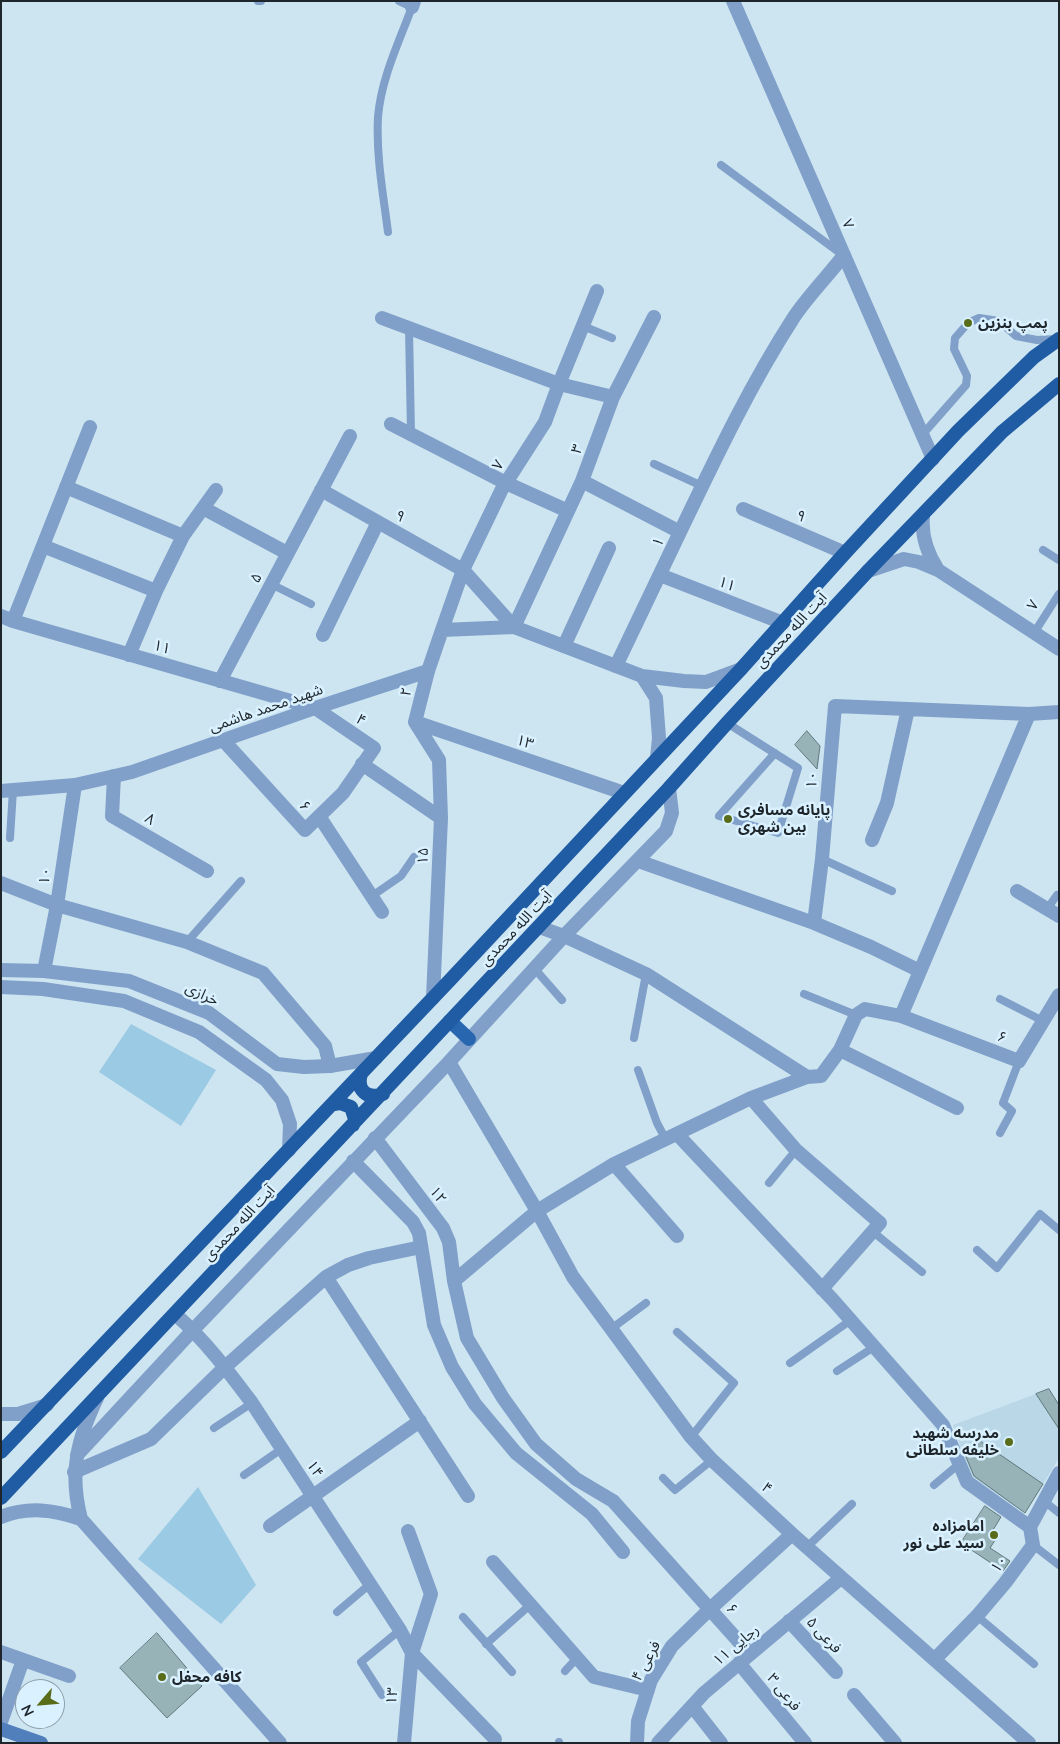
<!DOCTYPE html>
<html>
<head>
<meta charset="utf-8">
<style>
	body { margin:0 }
	#map { position:relative; width:1060px; height:1744px; overflow:hidden; background:#cde4f1; font-family:Lato,sans-serif }
	canvas { display:block }
	.frame { position:absolute; inset:0; border:2px solid #1e262b; pointer-events:none }
	.north { position:absolute; left:15px; top:1679px; width:50px; height:50px; box-sizing:border-box; background:#daf1ff; border:1px solid #8fa0aa; border-radius:50%; rotate:243deg; font-size:14px; font-weight:700; line-height:20px; text-align:center; color:#1e262b }
	.north::after { content:''; display:block; margin:auto; width:18px; height:22px; background:#586c1a; clip-path:polygon(50% 0,100% 100%,50% 72%,0 100%) }
</style>
</head>
<body>
<div id="map">
<canvas width="1060" height="1744"></canvas>
<div class="frame"></div>
<div class="north">N</div>
</div>
<script>
const c = document.querySelector('canvas').getContext('2d');
c.lineJoin = 'round';
function fill(path, color) { c.fillStyle = color; c.fill(path, 'evenodd'); }
function stroke(path, color, width, dash) { c.strokeStyle = color; c.lineWidth = width; c.lineCap = dash ? 'butt' : 'round'; c.setLineDash(dash || []); c.stroke(path); }
function label(font, color, halo, rows, align = 'center') {
  c.font = font + ' Lato,"Noto Sans Arabic",sans-serif'; c.lineWidth = 5; c.setLineDash([]); c.textBaseline = 'middle'; c.strokeStyle = halo; c.fillStyle = color; for (const [text, x, y, turn = 0] of rows) {
    c.save(); c.translate(x, y); c.rotate((+turn || 0) * Math.PI / 180); c.textAlign = isNaN(turn) ? turn : align; if (halo) c.strokeText(text, 0, 0); c.fillText(text, 0, 0); c.restore();
  }
}
fill(new Path2D(`
	M1049 1389 1059 1405V1458L1025 1513 971 1477 953 1425Z`), '#bad7e8');
fill(new Path2D(`
	M131 1024 216 1070 181 1126 99 1072Z
	M198 1487 256 1585 221 1624 138 1559Z`), '#9bcae4');
const building = new Path2D(`
	M807 731 820 746 817 769 795 745Z
	M1049 1389 1059 1405V1429L1036 1394Z
	M977 1439 1043 1484 1025 1513 974 1476 966 1457Z
	M985 1506 1001 1517 993 1530 999 1534 990 1548 1010 1561 1003 1571 961 1543Z
	M157 1633 202 1686 167 1718 120 1668Z`);
fill(building, '#98b3b8');
stroke(building, '#5f787d', 1);
stroke(new Path2D(`
	M258 1H261
	M721 165 840 253
	M388 232C383 193 376 156 378 117 381 79 399 42 412 7L399 1
	M583 326 612 338
	M409 328 411 434
	M922 435 966 385 967 376 954 349 955 338 968 323 979 318 999 321 1016 336 1037 340 1056 339
	M654 464 702 486
	M1043 550 1059 560
	M271 584 311 604
	M1034 633 1059 594
	M727 723 798 768 778 833 719 816 775 753
	M10 838 13 790
	M822 859 892 891
	M372 896 401 876 414 857
	M1047 909 1057 895
	M187 942 241 881
	M534 968 562 1000
	M804 994 856 1015
	M1000 999 1043 1021
	M634 1038 646 974
	M638 1070 657 1123 665 1138
	M1000 1133 1012 1111 1003 1103 1019 1061
	M769 1183 796 1150
	M872 1231 922 1272
	M977 1250 997 1268 1040 1214 1059 1230
	M611 1329 646 1303
	M677 1332 734 1383 691 1437
	M790 1363 851 1320
	M837 1371 874 1347
	M214 1428 252 1403
	M244 1475 283 1448
	M663 1478 675 1490 712 1460
	M934 1485 959 1464
	M1044 1501 1059 1513
	M1033 1545 1059 1565
	M808 1546 852 1504
	M337 1612 370 1584
	M977 1616 1034 1664
	M463 1617 512 1672
	M486 1644 530 1605
	M565 1671 577 1658
	M382 1695 361 1662 400 1630
	M559 1742V1743`), '#80a0c9', 8);
stroke(new Path2D(`
	M733 1 933 459
	M412 7 414 1
	M597 291 559 384 613 397
	M391 424 506 483 568 511
	M582 481 680 532 616 666
	M66 487 183 536
	M321 490 463 570 502 489 545 422 559 384 382 318
	M203 508 287 553
	M743 509 845 553
	M680 532C715 459 750 385 794 317 808 296 828 276 844 255
	M43 546 156 591
	M660 575 783 623
	M1 616 13 621 315 708 374 748 343 793 305 830 223 740
	M13 621 90 427
	M514 627 582 481 613 397 654 317
	M323 635 378 522
	M564 646 609 548
	M129 655 156 591 183 536 216 490
	M220 681 350 436
	M415 722 439 760 441 818 433 998
	M415 722 624 793
	M415 722 428 671
	M362 764 441 818
	M114 776 112 816 207 871
	M319 816 382 912
	M872 840 887 803 908 709
	M638 861 814 923 822 859 835 706 1029 714 1059 712
	M1 883 57 905 187 942 263 973 325 1046 330 1066
	M1017 891 1059 916
	M814 923 871 947 920 971
	M539 927 564 936 646 974 807 1077
	M44 971 57 905 75 785
	M901 1016 1029 714
	M840 1050 957 1108
	M449 1062 537 1211 573 1277 691 1437 712 1460 792 1534 1029 1743
	M751 1098 796 1150 880 1223 822 1289
	M677 1134 833 1300 943 1425 967 1482 1030 1527
	M375 1138 443 1228 449 1242 454 1281 467 1338 503 1398 536 1444 576 1479 613 1501 750 1654
	M353 1161 413 1222 419 1233 434 1325 452 1367 475 1404 516 1453 592 1514 623 1552
	M614 1164 677 1236
	M326 1277 468 1496
	M454 1281 537 1211 614 1164 751 1098 807 1077 821 1076 840 1050 856 1015 865 1009 901 1016 1019 1061 1059 995
	M175 1314C205 1340 228 1371 252 1403L400 1630 412 1653 495 1739
	M77 1455 193 1330 449 1062 564 936 666 831 672 813 669 788
	M74 1472 151 1439 225 1367 326 1277 348 1265 369 1258 421 1247
	M270 1526 420 1421
	M493 1562 594 1677 648 1690
	M789 1621 836 1672
	M1 1652 69 1676
	M935 1659 977 1616 1005 1583 1033 1545 1030 1527 1059 1473
	M739 1663 805 1743
	M854 1695 895 1743
	M692 1706 721 1743
	M1 1722 23 1660
	M404 1743 412 1653 431 1594 408 1531
	M637 1743 638 1721 651 1680 672 1646 710 1609 792 1534
	M658 1743 704 1693 841 1578`), '#80a0c9', 14);
stroke(new Path2D(`
	M923 516C921 536 927 553 938 570
	M868 571 904 559 919 562 938 570 1059 649
	M442 630 463 570 514 627
	M642 676 656 698 659 738 657 758
	M1 791 75 785 132 772 315 708 428 671 442 630 514 627 642 676 684 681 706 682 741 669
	M1 970 44 971 129 981 209 1013 277 1064 304 1067 330 1066 376 1058
	M1 987 43 989 124 1001 199 1032 266 1080 282 1100 290 1124 289 1150
	M97 1398C77 1440 69 1473 81 1519L280 1743
	M1 1414H18L47 1405
	M1 1517C28 1506 54 1510 81 1519`), '#80a0c9', 14);
stroke(new Path2D(`
	M1 1729 41 1743`), '#507fbb', 14);
stroke(new Path2D(`
	M450 1021 469 1039`), '#2966b0', 14);
stroke(new Path2D(`
	M361 1074C356 1090 367 1100 383 1094
	M334 1104 340 1103 351 1107 355 1119 353 1125
	M1 1452 450 980 741 669 845 553 958 431 1034 357 1059 339
	M1 1498 669 788 727 723 868 571 1002 432 1059 384`), '#205ca3', 14);
for (const [x, y, r, color] of [
	[968,323,5,"#586c1a"],
	[728,819,5,"#586c1a"],
	[1009,1442,5,"#586c1a"],
	[994,1535,5,"#586c1a"],
	[162,1677,5,"#586c1a"]
]) { const dot = new Path2D(); dot.arc(x, y, r, 0, 2 * Math.PI); c.fillStyle = color; c.fill(dot); stroke(dot, '#daf1ff', 2); }
label('15px', '#1e262b', '#daf1ff', [
	["۷",848,224,66],
	["۳",577,449,-69],
	["۷",498,465,-57],
	["۹",400,516,29],
	["۹",801,516,24],
	["۱",658,542,-64],
	["۵",256,578,-62],
	["۱۱",727,584,21],
	["۷",1033,605,-58],
	["آیت الله محمدی",791,630,-47],
	["۱۱",162,647,16],
	["۲",406,692,-76],
	["شهید محمد هاشمی",266,708,-19],
	["۴",361,720,34],
	["۱۳",525,742,19],
	["۱۰",812,780,-85],
	["۶",305,806,47],
	["۸",150,819,30],
	["۱۵",423,856,-88],
	["۱۰",45,876,-82],
	["آیت الله محمدی",516,928,-47],
	["خرازی",202,994,25],
	["۶",1002,1037,21],
	["۱۲",438,1195,53],
	["آیت الله محمدی",239,1223,-47],
	["۱۴",315,1469,58],
	["۴",767,1488,43],
	["۱۰",999,1564,-53],
	["۶",732,1609,48],
	["فرعی ۵",824,1635,47],
	["رجایی ۱۱",736,1645,-40],
	["فرعی ۴",646,1661,-61],
	["فرعی ۳",784,1692,51],
	["۱۳",392,1696,-85]
]);
label('bold 15px', '#1e262b', '#daf1ff', [
	["پمپ بنزین",978,323],
	["پایانه مسافری",738,810],
	["بین شهری",738,827],
	["مدرسه شهید",999,1433,"right"],
	["خلیفه سلطانی",999,1450,"right"],
	["امامزاده",984,1526,"right"],
	["سید علی نور",984,1543,"right"],
	["کافه محفل",172,1677]
], 'left');
</script>
</body>
</html>
